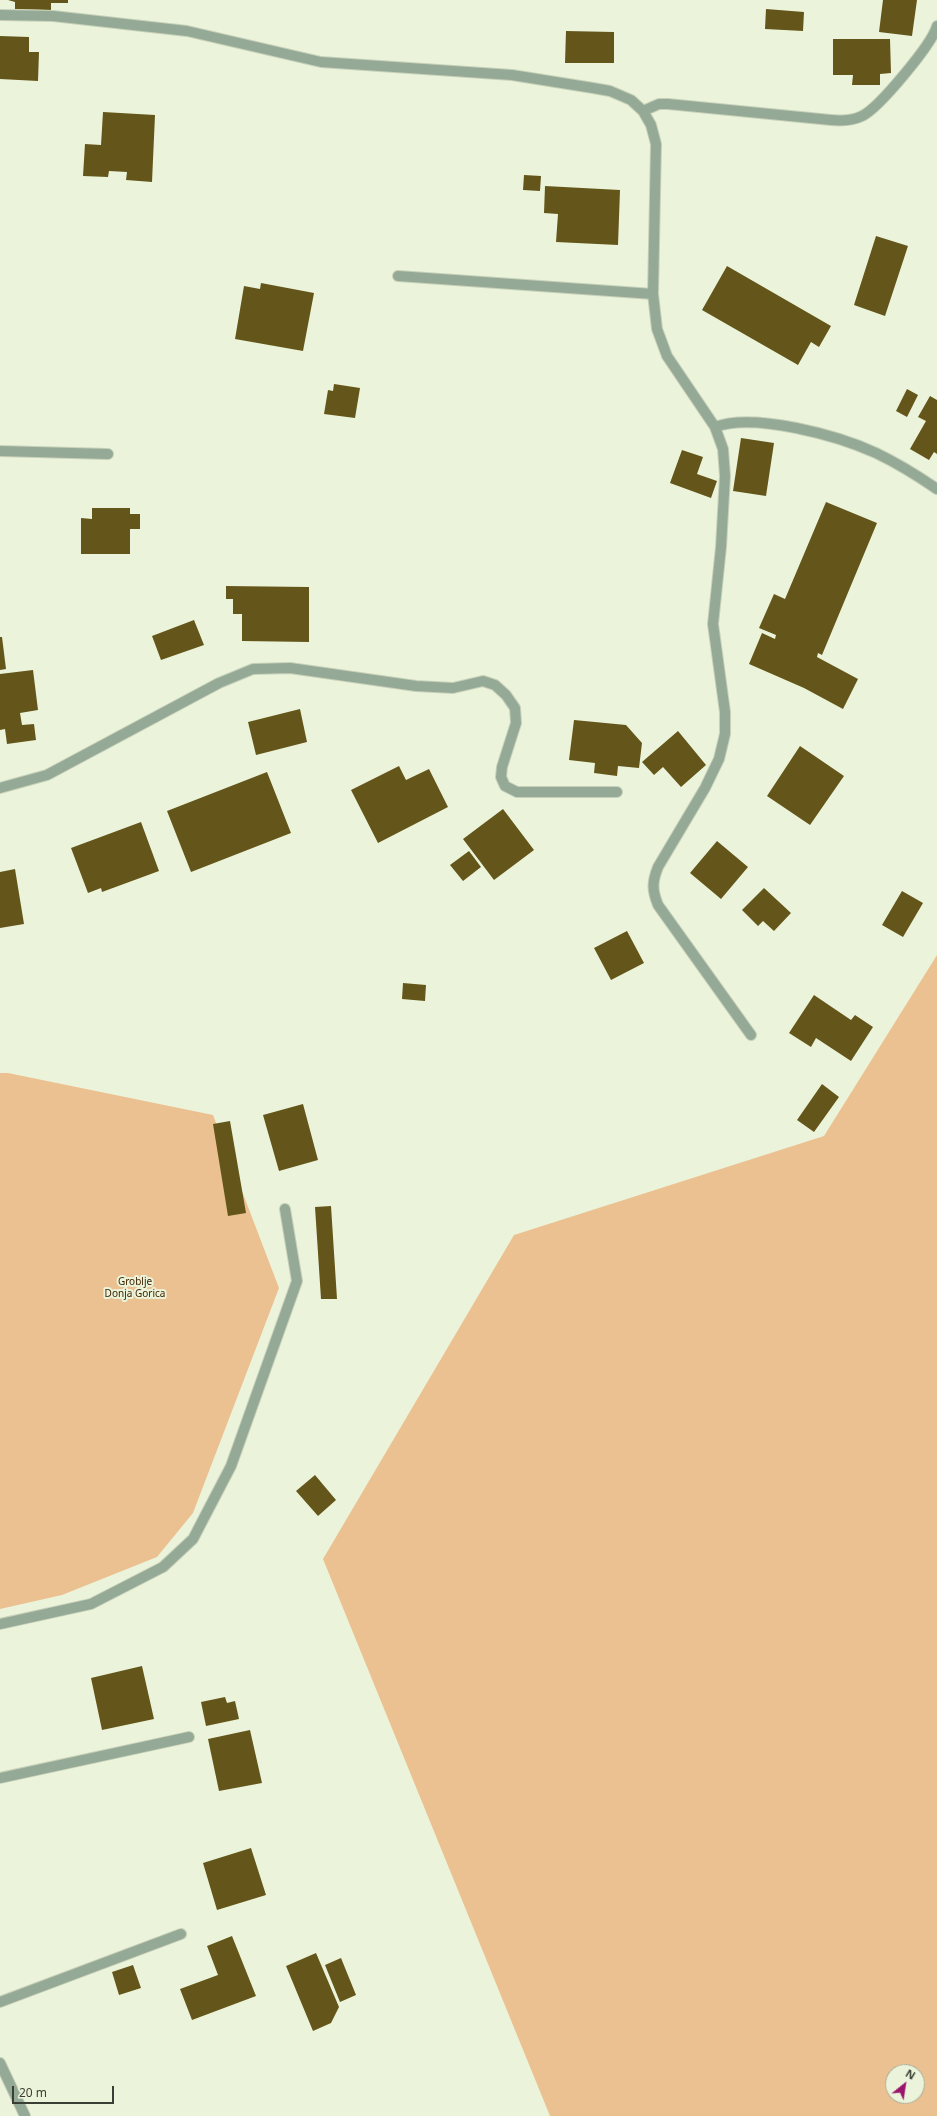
<!DOCTYPE html>
<html>
<head>
<meta charset="utf-8">
<style>
	body { margin:0 }
	#map { position:relative; width:937px; height:2116px; overflow:hidden; background:#ebf4da; font-family:"Noto Sans",sans-serif }
	canvas { display:block }
	.north { position:absolute; left:885px; top:2064px; width:40px; height:40px; box-sizing:border-box; background:#ebf4da; border:1px solid #a5ab98; border-radius:50%; rotate:30deg; font-size:11px; font-weight:700; line-height:16px; text-align:center; color:#3b3e34 }
	.north::after { content:''; display:block; margin:auto; width:14px; height:18px; background:#99166b; clip-path:polygon(50% 0,100% 100%,50% 72%,0 100%) }
	.scale { position:absolute; left:12px; top:2086px; width:102px; height:18px; box-sizing:border-box; border:2px solid #3b3e34; border-top:0; padding-left:5px; font-size:12px; line-height:14px; white-space:nowrap; color:#3b3e34; -webkit-text-stroke:3px #ebf4da; paint-order:stroke }
</style>
</head>
<body>
<div id="map">
<canvas width="937" height="2116"></canvas>
<div class="north">N</div>
<div class="scale">20 m</div>
</div>
<script>
const c = document.querySelector('canvas').getContext('2d');
c.lineJoin = 'round';
function fill(path, color) { c.fillStyle = color; c.fill(path, 'evenodd'); }
function stroke(path, color, width, dash) { c.strokeStyle = color; c.lineWidth = width; c.lineCap = dash ? 'butt' : 'round'; c.setLineDash(dash || []); c.stroke(path); }
function label(font, color, halo, rows, align = 'center') {
  c.font = font + ' "Noto Sans",sans-serif'; c.lineWidth = 4; c.setLineDash([]); c.textBaseline = 'middle'; c.strokeStyle = halo; c.fillStyle = color; for (const [text, x, y, turn = 0] of rows) {
    c.save(); c.translate(x, y); c.rotate((+turn || 0) * Math.PI / 180); c.textAlign = isNaN(turn) ? turn : align; if (halo) c.strokeText(text, 0, 0); c.fillText(text, 0, 0); c.restore();
  }
}
fill(new Path2D(`
	M937 955V2116H550L323 1559 514 1235 824 1136ZM893 2072H917V2096H893Z
	M0 1073H8L213 1115 279 1288 193 1513 157 1557 62 1595 0 1609Z`), '#ecc192');
fill(new Path2D(`
	M8 0H68V3H51V10L15 9V2Z
	M883 0H917L912 36 879 32Z
	M766 9 804 12 803 31 765 29Z
	M566 31 614 32V63H565Z
	M0 36 29 37V52H39L38 81 0 79Z
	M833 39H890L891 73 880 74V85H852L853 75H833Z
	M103 112 155 115 152 182 126 180 127 172 109 171 108 177 83 176 85 144 101 145Z
	M524 175 541 176 540 191 523 190Z
	M545 186 620 190 618 245 556 242 558 214 544 213Z
	M876 236 908 246 885 316 854 305Z
	M727 266 831 326 819 347 811 342 798 365 702 310Z
	M261 283 314 293 303 351 235 339 244 286 260 289Z
	M334 384 360 388 355 418 324 414 328 390 333 391Z
	M907 389 918 395 907 417 896 411Z
	M930 396 937 400V454L934 452 929 460 910 449 926 421 918 417Z
	M741 438 774 443 766 496 733 491Z
	M682 450 703 457 697 474 717 481 711 498 670 483Z
	M826 502 877 523 822 655 818 653 817 657 858 679 843 709 804 688 749 664 762 633 775 639 776 635 759 628 774 594 785 599Z
	M92 508H130V514H140V529H130V554H81V518L92 519Z
	M226 586 309 587V642L242 641V614H233V599H226Z
	M194 620 204 645 161 660 152 636Z
	M0 637H2L6 669 0 670Z
	M33 670 38 710 20 713 22 725 34 724 36 740 7 744 5 729 0 730V674Z
	M300 709 307 742 256 755 248 722Z
	M574 720 626 725 642 743 639 768 618 766 617 776 594 773 595 763 569 760Z
	M678 731 706 765 681 787 663 767 654 775 642 762Z
	M800 746 844 776 810 825 767 796Z
	M399 766 406 780 429 769 448 807 378 843 351 790Z
	M267 772 291 833 191 872 167 811Z
	M503 809 534 850 494 880 463 839Z
	M141 822 159 871 102 892 101 888 88 893 71 848Z
	M717 841 748 867 721 899 690 873Z
	M469 851 481 867 463 881 450 865Z
	M15 869 24 924 0 928V872Z
	M764 888 791 913 774 931 763 921 758 926 742 910Z
	M902 891 923 903 903 937 882 925Z
	M627 931 644 963 611 980 594 948Z
	M403 983 426 985 425 1001 402 999Z
	M814 995 851 1020 855 1015 873 1027 851 1061 816 1038 811 1047 789 1033Z
	M822 1084 839 1097 814 1132 797 1120Z
	M303 1104 318 1160 279 1171 263 1115Z
	M230 1121 246 1213 228 1216 213 1124Z
	M331 1206 337 1299H321L315 1207Z
	M315 1475 336 1500 318 1516 296 1491Z
	M142 1666 154 1719 102 1730 91 1678Z
	M225 1697 227 1703 235 1701 239 1719 206 1726 201 1702Z
	M250 1730 262 1783 219 1791 208 1739Z
	M251 1848 266 1895 217 1910 203 1863Z
	M232 1936 256 1996 192 2020 180 1989 218 1975 207 1946Z
	M316 1953 339 2007 331 2023 313 2031 286 1966Z
	M341 1958 356 1995 340 2002 325 1965Z
	M133 1965 141 1988 119 1995 112 1972Z`), '#64561a');
const lane = new Path2D(`
	M398 276 653 294
	M0 1624 91 1604 163 1567 193 1539 231 1466 297 1281 285 1209
	M0 1778 189 1737
	M0 2002 181 1934`);
const street = new Path2D(`
	M0 15 53 16 187 31 321 62 512 75 593 88 610 91 631 100 643 111 651 125 656 144 653 294 657 329 667 356 715 427 723 449 725 476 721 547 713 624 725 712V734L719 759 705 788 658 867C652 882 652 890 658 905L751 1035
	M643 111 659 104H668L831 120C842 121 852 121 862 116 879 108 932 44 937 26
	M715 427C754 412 839 436 876 453 897 463 918 476 937 489
	M0 451 108 454
	M0 788 47 775 219 683 253 669 290 668 416 686 453 688 483 681 495 685 506 695 515 708 516 723 502 767 501 777 505 786 517 792H617
	M0 2063 25 2116`);
stroke(lane, '#c8d0b9', 12);
stroke(street, '#c8d0b9', 12);
stroke(lane, '#94aa97', 10);
stroke(street, '#94aa97', 10);
label('10px', '#3f2300', '#ebf4da', [
	["Groblje",135,1282],
	["Donja Gorica",135,1294]
]);
</script>
</body>
</html>
